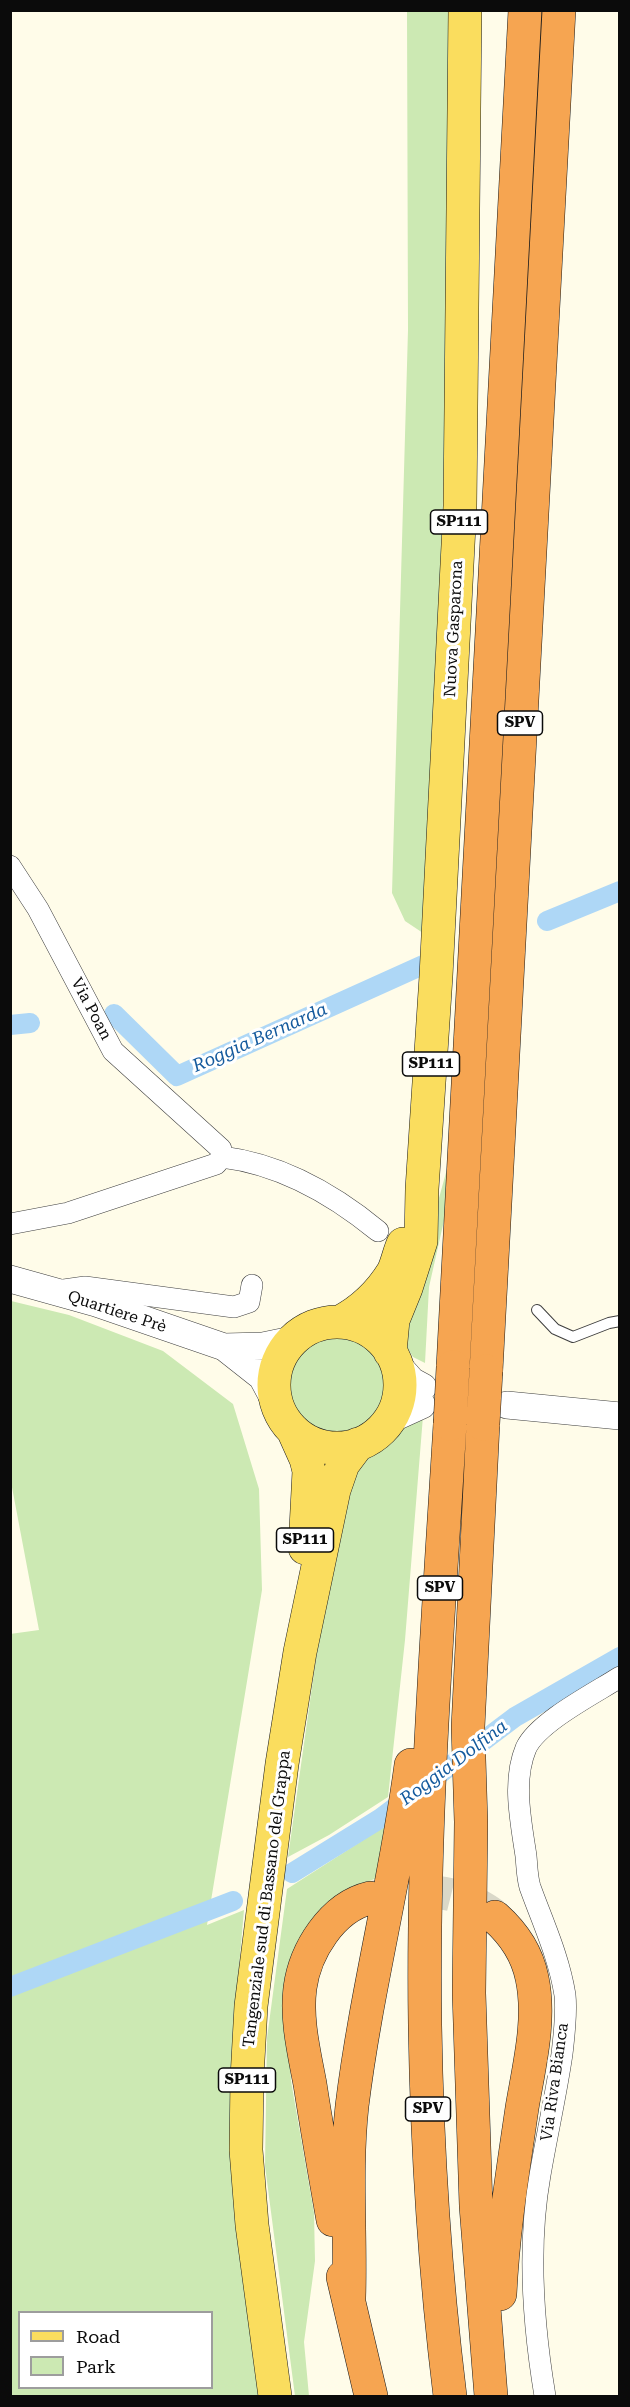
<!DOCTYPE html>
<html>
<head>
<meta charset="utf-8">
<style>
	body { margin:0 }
	#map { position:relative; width:630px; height:2407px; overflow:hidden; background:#fffce9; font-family:"Roboto Serif",serif }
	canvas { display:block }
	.frame { position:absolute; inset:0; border:12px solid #0b0b0b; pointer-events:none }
	.legend { position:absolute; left:18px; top:2311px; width:195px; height:78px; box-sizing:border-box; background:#fff; border:2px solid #9d9d9d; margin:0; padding:8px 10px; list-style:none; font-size:18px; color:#0b0b0b }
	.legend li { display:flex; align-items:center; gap:12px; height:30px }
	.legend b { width:30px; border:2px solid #9d9d9d }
</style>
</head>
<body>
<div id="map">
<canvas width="630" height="2407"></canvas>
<div class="frame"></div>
<ul class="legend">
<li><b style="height:8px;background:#fadd5e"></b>Road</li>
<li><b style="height:16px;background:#cce9b3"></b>Park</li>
</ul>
</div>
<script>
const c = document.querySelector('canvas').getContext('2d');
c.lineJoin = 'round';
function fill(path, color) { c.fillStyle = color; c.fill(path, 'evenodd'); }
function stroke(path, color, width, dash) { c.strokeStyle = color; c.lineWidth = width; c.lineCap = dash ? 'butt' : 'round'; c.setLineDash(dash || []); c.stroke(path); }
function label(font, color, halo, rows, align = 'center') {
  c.font = font + ' "Roboto Serif",serif'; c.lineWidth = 6; c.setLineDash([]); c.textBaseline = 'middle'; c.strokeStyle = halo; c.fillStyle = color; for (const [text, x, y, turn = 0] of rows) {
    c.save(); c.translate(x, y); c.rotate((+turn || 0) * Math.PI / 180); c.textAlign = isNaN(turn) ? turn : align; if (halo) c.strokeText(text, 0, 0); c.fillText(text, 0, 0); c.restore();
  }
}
fill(new Path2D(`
	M407 11H450L449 315 441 562 423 933 405 921 392 893 408 330Z
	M447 1169 445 1216 429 1287 425 1363 413 1357 406 1346 410 1303Z
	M11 1301 69 1315 163 1351 233 1404 259 1489 262 1590 207 1925 244 1910 235 2013 262 2396H11L10 1634 39 1630 11 1482ZM20 2312H212V2388H20Z
	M287 1385a49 49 0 1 1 98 0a49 49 0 1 1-98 0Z
	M423 1416 405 1640 388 1797 329 1835 288 1857 322 1616 357 1454 382 1440 408 1419Z
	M385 1826 381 1876 363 1884 288 2030 291 2081 314 2213 315 2261 304 2342 309 2396H295L265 2166 267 2038 287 1889Z`), '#cce9b3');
stroke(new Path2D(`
	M547 921 620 891
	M114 1014 177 1076 423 965
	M10 1025 30 1023
	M292 1873 381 1818 515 1717 620 1657
	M10 1987 233 1901`), '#aed7f6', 20);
stroke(new Path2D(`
	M370 1898C415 1887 455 1887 494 1915`), '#dad8c8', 33, [33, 16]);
const service = new Path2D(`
	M537 1310 555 1329 573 1337 609 1323 620 1321`);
const minor = new Path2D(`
	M10 866 38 909 113 1051 221 1149 222 1157 216 1164 68 1213 10 1224
	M222 1157C280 1164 333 1194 378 1231
	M64 1290 85 1287 234 1307 249 1302 252 1285
	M545 2396C533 2324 527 2248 540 2175 547 2134 556 2095 562 2054 564 2036 567 2014 565 1995 559 1957 543 1923 530 1887 527 1877 527 1866 526 1856 521 1822 512 1781 526 1748 538 1722 595 1693 620 1677`);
const tertiary = new Path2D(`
	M10 1279 96 1303 224 1347 262 1377 278 1407
	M224 1347 263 1346 292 1340
	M396 1363 412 1381 423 1387
	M507 1405 620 1416
	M389 1420 422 1405`);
const primary = new Path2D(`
	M340 1322C361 1311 380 1293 393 1272 397 1264 399 1253 403 1244
	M274 1385a63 63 0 1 1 126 0a63 63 0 1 1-126 0Z
	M390 1352 393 1320 406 1288 421 1241 422 1189 436 976 460 506 465 10
	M293 1430 306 1459 309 1471 305 1548
	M275 2396 252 2225 246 2150 247 2078 251 2006 282 1764 300 1652 334 1490 343 1464 358 1444`);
const motorway = new Path2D(`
	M453 1367 525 10
	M486 1371 559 10
	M483 1424 468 1727 471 1822 469 1993 476 2206 491 2396
	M495 1917C513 1933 527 1953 532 1978 541 2020 529 2066 522 2108 513 2170 503 2231 500 2294
	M333 2220C325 2175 317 2129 310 2084 304 2052 296 2020 300 1988 305 1951 332 1907 370 1898
	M343 2277 371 2396
	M349 2298C351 2234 345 2170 352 2106 366 1992 396 1879 411 1765
	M450 2396C435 2274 427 2149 425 2025 422 1825 438 1624 450 1424`);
stroke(service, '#3e3e3e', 12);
stroke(minor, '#3e3e3e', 22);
stroke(tertiary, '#3e3e3e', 28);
stroke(primary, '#1c1c1c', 34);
stroke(motorway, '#1c1c1c', 34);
stroke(service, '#fff', 10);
stroke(minor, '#fff', 21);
stroke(tertiary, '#fff', 27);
stroke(primary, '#fadd5e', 33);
stroke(motorway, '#f6a551', 33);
const motorwayBridge = new Path2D(`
	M450 1424 453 1367
	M483 1424 486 1371`);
stroke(motorwayBridge, '#1c1c1c', 34, []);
stroke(motorwayBridge, '#f6a551', 33);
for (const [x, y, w] of [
	[459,522,57],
	[520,723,45],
	[431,1064,57],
	[305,1540,57],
	[440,1588,45],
	[247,2080,57],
	[428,2109,45]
]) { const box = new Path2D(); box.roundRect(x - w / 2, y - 12, w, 24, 4.5); c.fillStyle = '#fff'; c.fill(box); stroke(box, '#0b0b0b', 1.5); }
label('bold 15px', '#0b0b0b', null, [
	["SP111",459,522],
	["SPV",520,723],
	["SP111",431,1064],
	["SP111",305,1540],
	["SPV",440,1588],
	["SP111",247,2080],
	["SPV",428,2109]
]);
label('16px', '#0b0b0b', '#fff', [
	["Nuova Gasparona",454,629,-87],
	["Via Poan",91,1009,62],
	["Quartiere Prè",117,1312,18],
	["Tangenziale sud di Bassano del Grappa",267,1899,-83],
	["Via Riva Bianca",555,2082,-82]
]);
label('italic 18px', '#145a9d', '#fff', [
	["Roggia Bernarda",260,1038,-24],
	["Roggia Dolfina",454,1763,-37]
]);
</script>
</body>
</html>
